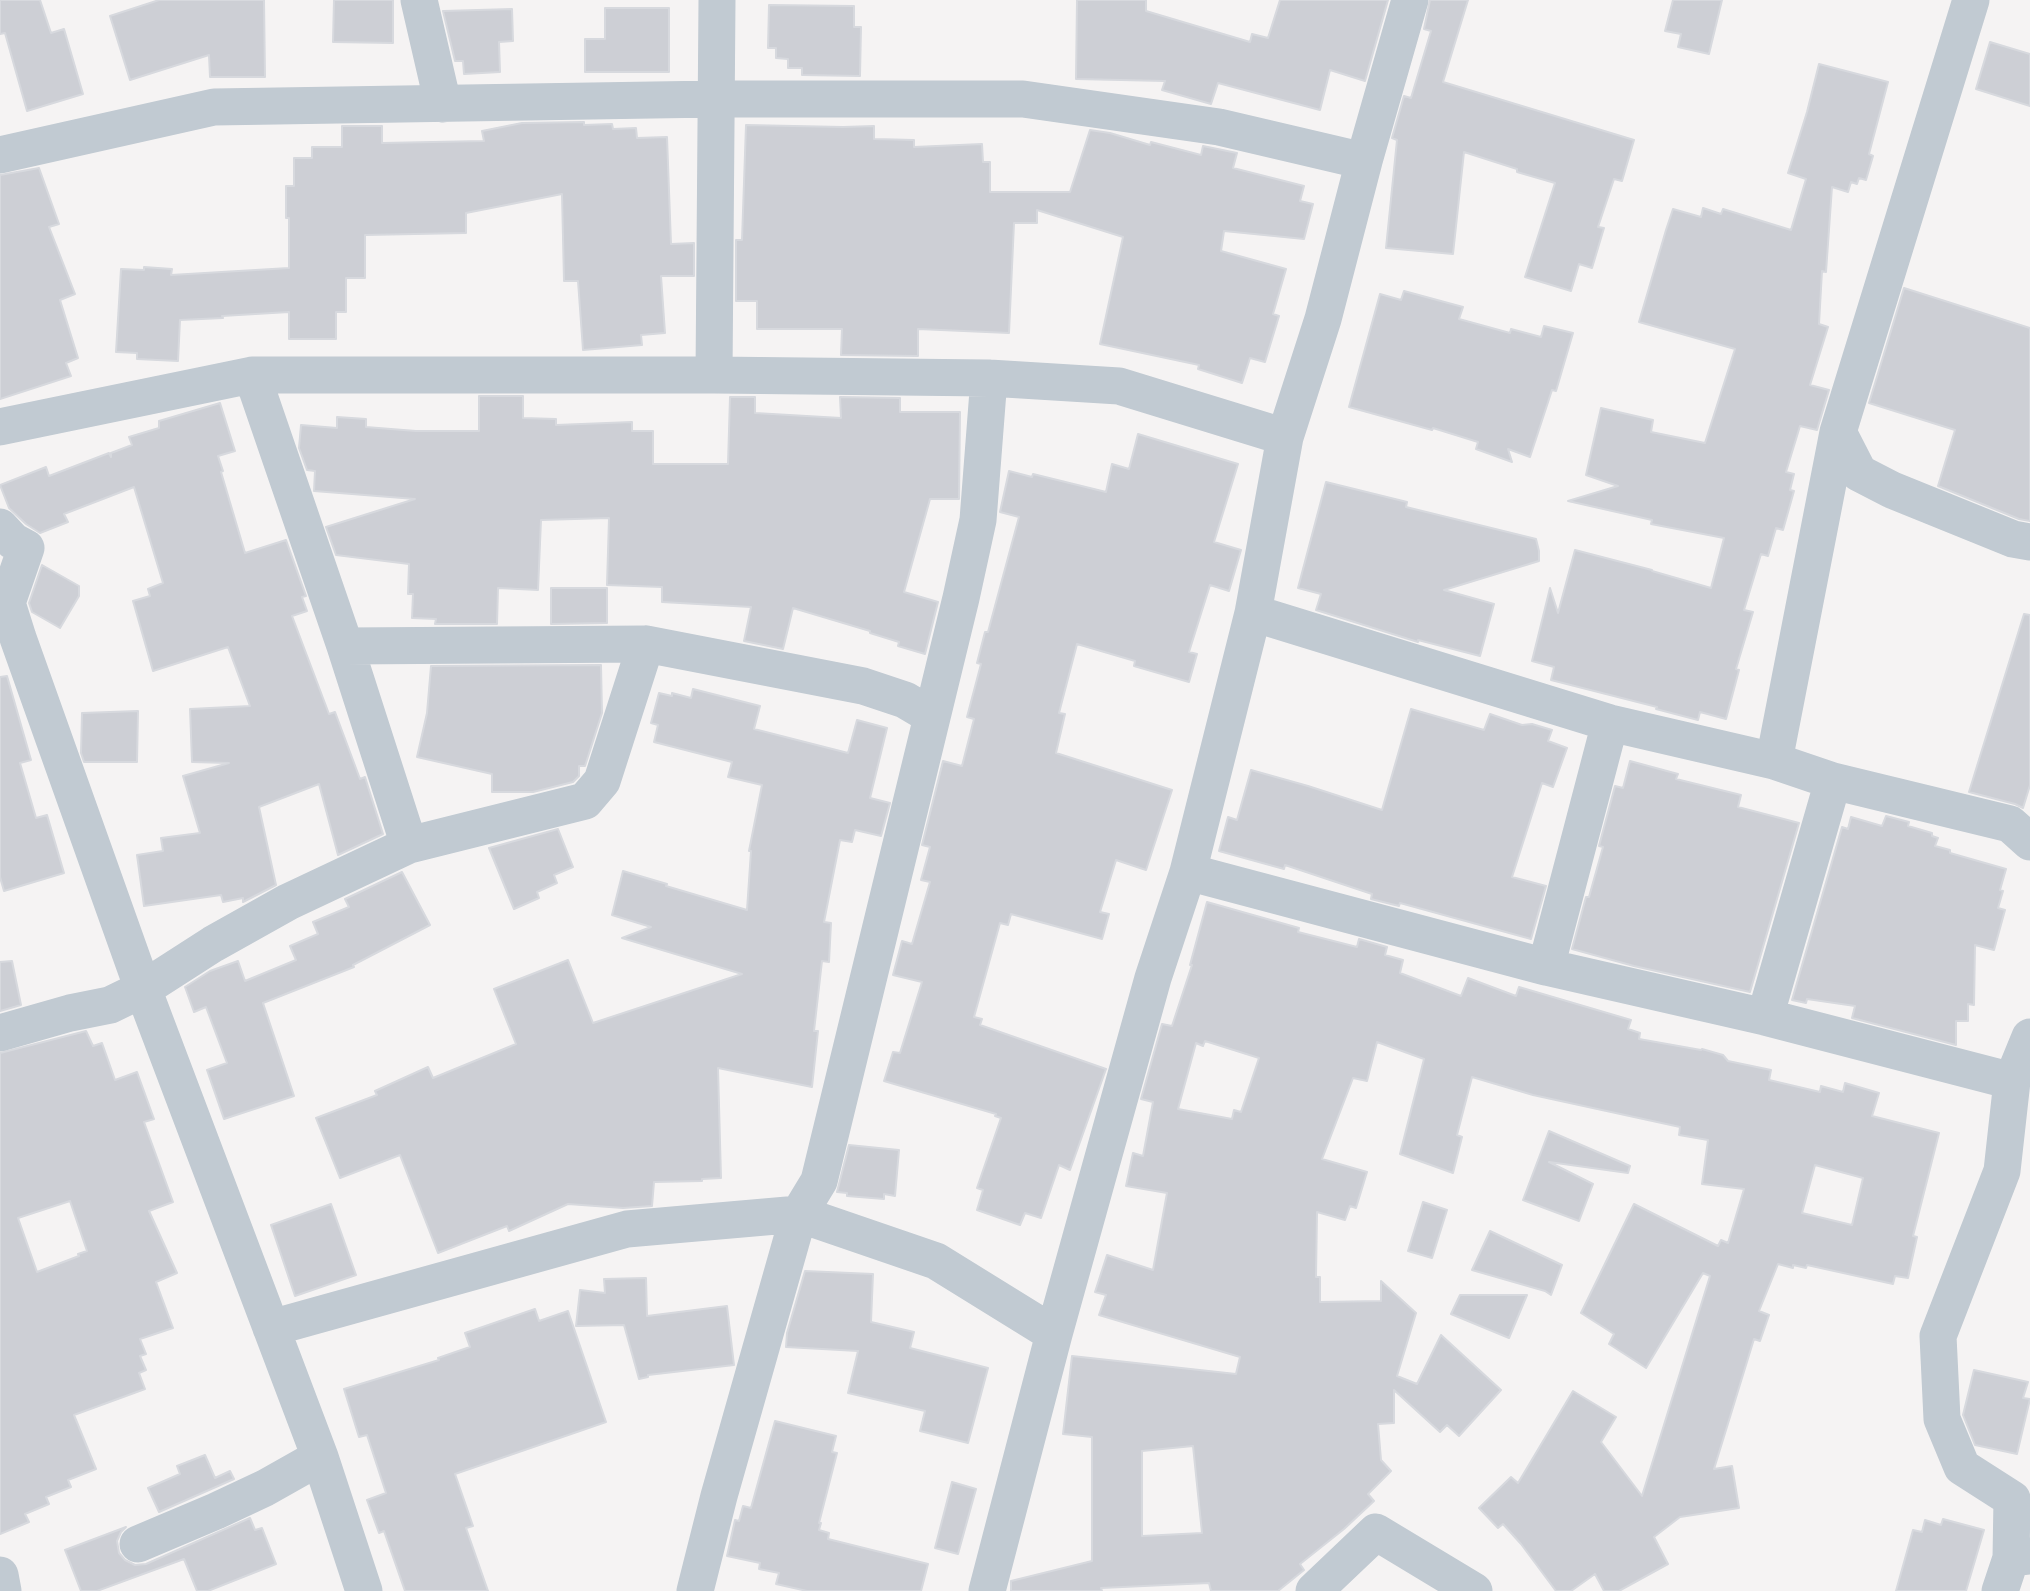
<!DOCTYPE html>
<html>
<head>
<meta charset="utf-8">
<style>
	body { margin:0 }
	canvas { display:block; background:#f5f3f3 }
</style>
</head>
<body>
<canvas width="2030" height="1591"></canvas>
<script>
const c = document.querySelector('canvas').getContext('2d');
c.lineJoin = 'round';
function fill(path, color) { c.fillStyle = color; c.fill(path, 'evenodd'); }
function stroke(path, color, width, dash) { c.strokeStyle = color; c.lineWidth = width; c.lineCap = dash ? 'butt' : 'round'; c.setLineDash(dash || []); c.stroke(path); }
const building = new Path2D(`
	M0 0H40L51 33 64 29 83 94 27 111 5 33 0 34Z
	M159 0H264L265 77H210L209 55 130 80 110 16Z
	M334 0H393V43L333 42Z
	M1077 0H1146V11L1250 42 1252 34 1268 38 1280 0H1388L1365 81 1330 70 1320 110 1218 83 1211 104 1162 90 1165 81 1076 79Z
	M1430 0H1468L1443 82 1634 140 1622 181 1614 179 1598 227 1604 228 1592 268 1579 264 1571 291 1525 277 1555 183 1517 172V169L1464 152 1453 254 1386 248 1397 140 1392 138 1404 96 1411 98 1431 31 1424 29Z
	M1673 0H1722L1709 54 1678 47 1681 34 1665 31Z
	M769 5 854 6V27H861L860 76 802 75V68H788V59L776 58V48H768Z
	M605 8H669V72H585V39H605Z
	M512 9 513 41 499 42 500 72 464 74 463 61H455L443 11Z
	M1990 42 2030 54V106L1976 89Z
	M1819 64 1888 82 1869 154 1873 156 1866 180 1859 178 1857 184 1851 182 1848 192 1832 187 1826 272 1822 271 1819 324 1828 327 1810 385 1829 390 1817 430 1800 426 1786 472 1794 474 1790 490 1794 491 1783 530 1776 528 1768 556 1761 554 1744 610 1753 612 1736 669 1739 670 1726 719 1700 712 1698 720 1656 709 1657 707 1551 680 1554 667 1532 661 1550 588 1558 613 1575 550 1652 570V571L1711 588 1724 538 1651 524 1652 520 1568 501 1618 486 1586 475 1601 408 1653 420 1651 432 1705 443 1735 349 1639 322 1666 230 1673 209 1701 217 1703 208 1721 214 1723 209 1791 230 1806 179 1788 173 1807 112Z
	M584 122V125L612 124 613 129 636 128 637 138 667 137 671 244 694 243V276H661L665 333 641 335 642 345 583 350 578 281H564L562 194 466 213V233L365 235V278H346V312H336V339H289V312L222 316 223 318 180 320 178 361 137 359V353L116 352 121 269 144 270V267L172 269 171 275 289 268V218H286V186H294V158H312V147H342V126H382V143L484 141 482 131 522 123Z
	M746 125 843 127 874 126V139L914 140V147L982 144 983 162H990V192H1070L1090 130 1110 133 1150 145 1151 142 1201 155 1203 146 1237 153 1233 168 1304 186 1300 201 1313 204 1304 239 1224 231 1221 251 1286 269 1273 314 1279 316 1265 362 1250 358 1242 383 1198 369 1199 365 1100 344 1123 237 1037 210V223H1014L1009 333 918 329V356L841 355 842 329H757V301H736V240H742Z
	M39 168 59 224 49 227 75 294 60 300 78 358 66 363 71 376 0 399V175Z
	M1904 288 2030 328V521L2019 519 1938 486 1955 430 1869 403Z
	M1404 291 1463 307 1459 319 1510 333 1511 329 1541 337 1544 326 1573 333 1556 391 1552 390 1530 457 1508 449 1512 462 1476 449 1478 442 1433 428 1432 430 1349 407 1380 294 1401 300Z
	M479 396H523V418L556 419V425L632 422V431H653V464H728L730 397H755V413L841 418 840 397 900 398V412H960L959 499H930L904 592 938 602 925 654 898 646 899 642 870 633V631L793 608 783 649 744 641 751 607 662 602V587L607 585 609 518 541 520 538 590 498 588 497 624H435L436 619 412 618 413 594H408L409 564 336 555 326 527 415 499 314 491 315 471 307 470 299 448 301 425 337 428V417L366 419V427L416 431H479Z
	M220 403 235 451 218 456 223 471 221 472 245 553 286 540 306 596 302 597 307 611 292 616 329 714 335 712 360 779 365 777 383 834 338 855 319 784 259 807 276 885 243 902V898L223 902 221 895 144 906 137 855 163 851 161 838 200 833 183 776 229 763 192 762 190 709 250 706 228 647 153 671 133 601 150 596 148 589 163 583 134 487 64 514 68 522 40 533 26 524 9 508 0 485 46 467 49 476 109 453 111 457V453L132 445 129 437 159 428V421Z
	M1138 434 1238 464 1214 542 1241 550 1229 591 1210 585 1189 652 1197 654 1189 682 1134 666 1135 661 1077 644 1059 713 1065 714 1056 753 1172 790 1146 870 1116 860 1100 912 1109 914 1102 939 1011 914 1008 925 1000 923 974 1017 982 1019 980 1025 1106 1069 1070 1170 1059 1165 1041 1218 1025 1213 1020 1225 977 1210 983 1190 977 1188 1001 1118 995 1116 996 1114 884 1081 893 1052 900 1053 922 982 893 975 902 941 912 944 930 882 921 880 930 847 922 845 943 761 962 766 974 719 967 717 981 664 977 663 985 632H988L1019 517 1000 512 1009 471 1032 477 1033 474 1106 492 1112 464 1129 469Z
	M1326 482 1407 502 1406 507 1536 539 1539 551V561L1444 590 1494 604 1480 656 1418 640V642L1316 610 1321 594 1298 588Z
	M42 565 79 586V596L60 628 32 612 29 603Z
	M551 588H607V623L551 624Z
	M2024 614 2030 615V785L2023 808 2015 804 1969 792Z
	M601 665 602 713 585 766H579V776L573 782 533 792H492V774L417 757 427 713 431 666Z
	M7 676 31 760 20 763 36 818 47 815 64 873 4 891 0 877V677Z
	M693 689 760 706 754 729 848 753 857 720 887 728 870 798 890 803 881 836 855 830 852 842 840 840 824 922 831 923 829 962 822 961 814 1031H818L812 1087 718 1068 721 1178 702 1179V1181L654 1182 652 1206 623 1208 568 1204 509 1231 507 1226 438 1253 400 1155 340 1178 316 1118 377 1095 375 1091 428 1067 433 1078 516 1044 494 989 568 960 593 1023 742 974 622 938 651 927 612 915 623 871 667 884 666 886 747 910 751 851H749L762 785 728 777 732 762 654 742 658 725 651 723 659 693 672 696V693L691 698Z
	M1411 709 1484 730 1490 714 1522 725 1532 724 1552 730 1548 741 1567 748 1553 787 1542 783 1512 877 1546 886 1531 939 1400 903 1399 906 1371 899 1372 894 1285 865 1284 869 1219 851 1228 817 1237 820 1251 770 1308 786 1382 810Z
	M138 711 137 762H84L81 753 82 713Z
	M1630 761 1678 774 1676 779 1741 795 1738 807 1799 823 1750 992 1634 966 1572 949 1586 897H1589L1603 847 1599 846 1615 786 1623 788Z
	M1886 816 1909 822 1908 826 1932 833V836L1938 838 1935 846 1950 850V853L2006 869 2000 890 2003 891 1998 908 2005 910 1994 950 1975 945 1974 1005 1968 1004V1021H1956V1045L1852 1018 1855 1006 1807 999 1806 1003 1792 1000 1842 827 1848 829 1851 817 1882 826Z
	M558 829 573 867 554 875 557 883 537 892 539 898 514 909 489 848Z
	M402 872 430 925 353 965 354 967 263 1003 294 1096 224 1119 207 1070 227 1063 206 1007 194 1012 185 987 210 971 238 961 245 981 296 960 290 946 318 934 313 922 349 907 345 899Z
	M1207 902 1299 928 1298 932 1357 947 1359 939 1387 947 1385 955 1403 960 1400 973 1461 996 1468 978 1516 996 1519 987 1631 1020 1628 1029 1640 1033 1639 1039 1701 1050 1702 1049 1723 1055 1728 1061 1771 1070 1769 1080 1820 1092 1821 1086 1843 1092 1845 1083 1879 1093 1872 1116 1939 1133 1913 1236 1917 1237 1908 1278 1895 1276 1893 1284 1807 1265 1806 1268 1793 1265V1268L1778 1264 1759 1311 1769 1315 1760 1341 1754 1339 1714 1469 1732 1466 1739 1508 1680 1517 1654 1537 1668 1564 1619 1591H1604L1595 1574 1571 1591H1556L1521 1544 1503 1524 1498 1528 1479 1508 1511 1477 1518 1483 1573 1391 1616 1417 1601 1442 1642 1496 1710 1276 1703 1273 1646 1368 1609 1344 1614 1334 1581 1313 1634 1204 1718 1246 1721 1240 1728 1243 1744 1189 1702 1184 1708 1140 1679 1135 1680 1127 1533 1095 1472 1077 1457 1135 1462 1137 1453 1173 1400 1154 1424 1059 1377 1042 1367 1081 1353 1078 1322 1159 1367 1172 1356 1208 1350 1206 1345 1220 1317 1212 1316 1277H1320V1302L1381 1301V1281L1416 1313 1397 1376 1417 1384 1441 1335 1501 1390 1459 1436 1447 1425 1440 1432 1394 1390V1423L1378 1424 1381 1460 1391 1471 1368 1494 1374 1501 1344 1529 1300 1564 1304 1570 1278 1591H1211L1209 1583 1101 1588 1102 1591H1011V1581L1092 1561V1437L1063 1434 1072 1356 1236 1374 1240 1357 1099 1315 1106 1295 1095 1292 1107 1255 1153 1270 1167 1193 1126 1186 1133 1153 1143 1156 1153 1102 1141 1099 1162 1024 1172 1026 1192 965H1190ZM1205 1041 1259 1058 1241 1112 1234 1110 1232 1119 1178 1109 1196 1043 1203 1046ZM1815 1165 1863 1178 1852 1225 1802 1213ZM1193 1446 1202 1533 1142 1536V1451Z
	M12 961 21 1005 0 1011V962Z
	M86 1031 93 1046 102 1043 115 1080 137 1072 154 1119 144 1122 173 1202 149 1211 177 1273 156 1282 173 1328 140 1339 146 1354 140 1356 146 1370 139 1373 145 1389 74 1415 96 1469 68 1480 71 1487 46 1497 49 1504 25 1514 29 1522 0 1534V1053ZM70 1201 87 1251 78 1254 79 1256 37 1272 18 1218Z
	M1549 1131 1630 1166 1628 1173 1549 1162 1593 1184 1579 1221 1523 1200Z
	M849 1145 899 1150 895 1196 884 1194V1199L847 1196V1193L837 1192Z
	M1423 1202 1447 1210 1432 1258 1408 1251Z
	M331 1204 356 1275 295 1296 271 1225Z
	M1490 1231 1562 1265 1551 1295 1545 1291 1472 1270Z
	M805 1271 873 1274 871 1322 914 1332 910 1348 988 1368 968 1443 920 1431 925 1411 848 1393 858 1351 786 1347 787 1333Z
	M646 1278 647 1316 727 1306 734 1365 648 1375V1377L639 1379 624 1325 576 1326 580 1290 605 1293 604 1279Z
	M1460 1295H1527L1509 1338 1451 1314Z
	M535 1309 539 1321 568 1311 606 1422 455 1474 473 1526 466 1528 488 1591H405L384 1531 379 1533 367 1500 386 1493 367 1435 359 1437 344 1389 439 1360 438 1358 470 1347 465 1333Z
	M1974 1370 2028 1382 2023 1398 2030 1399 2017 1454 1975 1445 1963 1415Z
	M775 1421 836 1436 832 1452 837 1453 819 1523H821L819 1530 829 1533 828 1539 928 1564 921 1591H807L776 1584 779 1573 759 1569 760 1563 727 1556 735 1520 739 1521 743 1506 751 1508Z
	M205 1455 215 1478 230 1471 234 1479 159 1512 148 1488 180 1474 177 1466Z
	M952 1482 976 1489 958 1554 935 1548Z
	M250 1518 255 1530 262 1528 276 1564 208 1591H197L184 1559 97 1591H81L65 1550 126 1527 121 1532 117 1541 119 1553 125 1560 135 1565 146 1564Z
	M1943 1519 1984 1530 1966 1591H1896L1913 1530 1922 1532 1925 1520 1941 1525Z`);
fill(building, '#cdcfd5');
stroke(building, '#d7d9de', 2);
stroke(new Path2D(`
	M419 0 443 104
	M0 155 214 107 716 99H1023L1219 127 1364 161
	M252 375 345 646 409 845
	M714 375 717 0
	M0 427 252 375H714L989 378 1119 386 1285 437
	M1838 432 1859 473 1892 490 2013 539 2030 542
	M0 527 13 541 26 548 7 603 18 638 143 989 320 1457 364 1591
	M1253 613 1610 723 1774 761 1833 781 2010 824 2030 842
	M345 646 646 644
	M1774 761 1838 432 1971 0
	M1188 872 1546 967 1765 1017 2012 1081
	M1546 967 1610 723
	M1765 1017 1833 781
	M0 1033 70 1013 110 1005 143 989 213 944 288 902 409 845 585 801 602 781 646 644 863 686 905 700 932 716
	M271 1328 627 1229 799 1214 936 1261 1054 1334
	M138 1544 216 1511 265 1488 320 1457
	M2011 1558 2012 1499 1962 1467 1942 1419 1938 1336 2002 1171 2012 1081 2030 1037
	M0 1575 3 1591
	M695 1591 719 1496 799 1214 819 1181 961 598 978 520 989 378
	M987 1591 1054 1334 1153 978 1188 872 1253 613 1285 437 1323 319 1364 161 1410 0
	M1314 1591 1376 1532 1474 1591
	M2000 1591 2011 1558 2030 1556`), '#c1cad2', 37);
</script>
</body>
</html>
